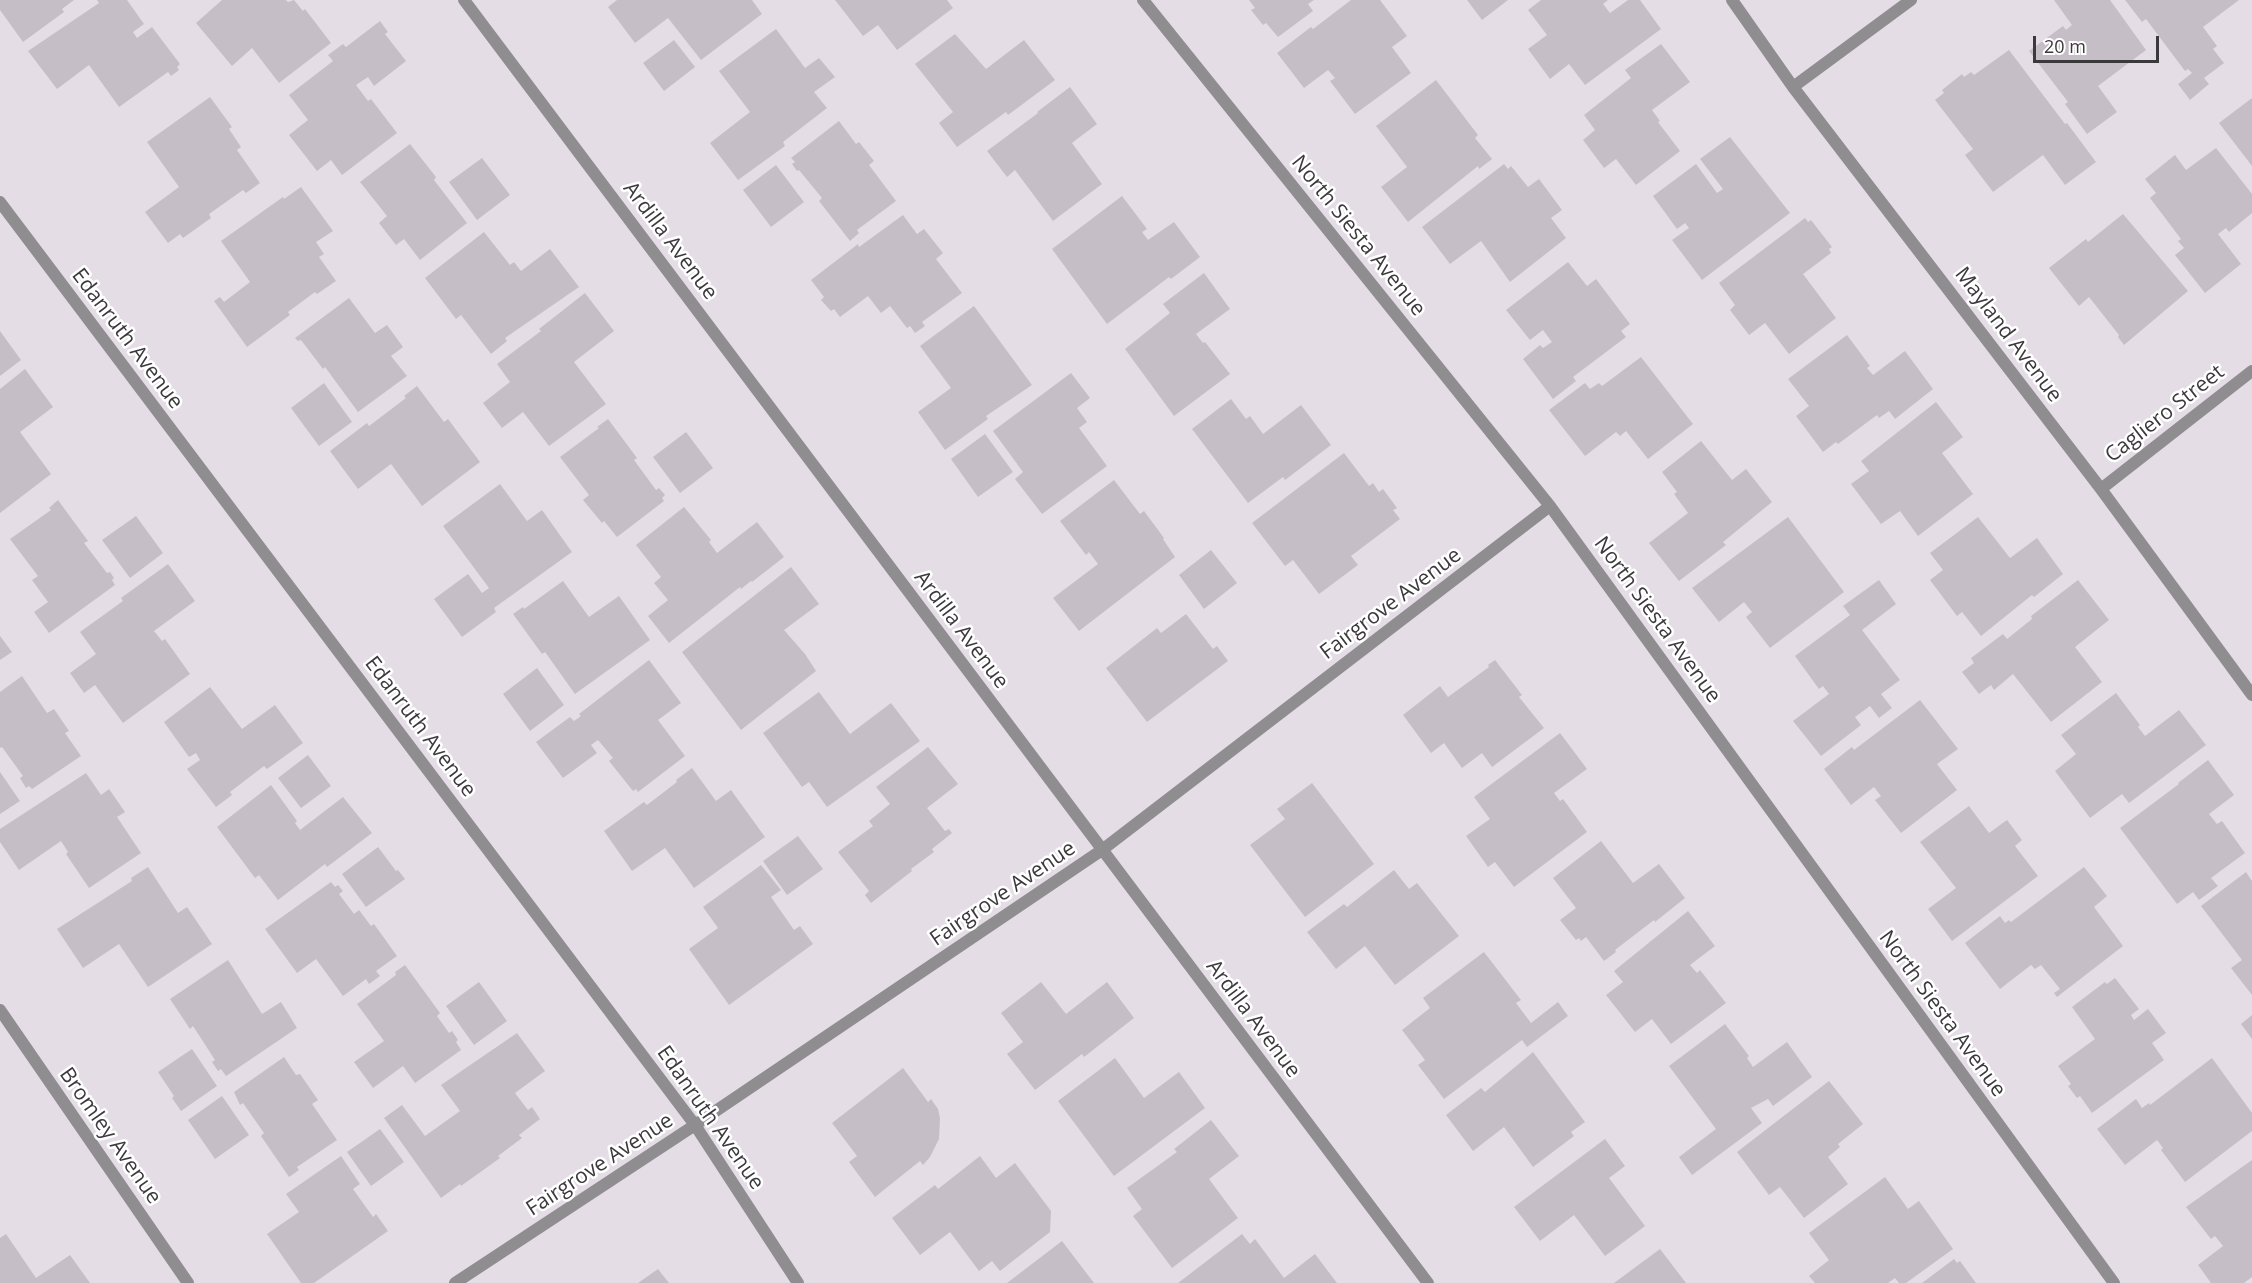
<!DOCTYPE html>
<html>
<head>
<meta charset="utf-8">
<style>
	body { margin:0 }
	#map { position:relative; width:2252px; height:1283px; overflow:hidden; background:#e4dde6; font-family:"Open Sans",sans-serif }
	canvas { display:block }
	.scale { position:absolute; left:2033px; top:36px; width:126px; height:27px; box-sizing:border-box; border:3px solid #3c393d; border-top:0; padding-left:8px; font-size:18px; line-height:21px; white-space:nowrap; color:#3c393d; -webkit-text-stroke:4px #fff; paint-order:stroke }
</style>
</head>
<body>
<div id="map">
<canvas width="2252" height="1283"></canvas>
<div class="scale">20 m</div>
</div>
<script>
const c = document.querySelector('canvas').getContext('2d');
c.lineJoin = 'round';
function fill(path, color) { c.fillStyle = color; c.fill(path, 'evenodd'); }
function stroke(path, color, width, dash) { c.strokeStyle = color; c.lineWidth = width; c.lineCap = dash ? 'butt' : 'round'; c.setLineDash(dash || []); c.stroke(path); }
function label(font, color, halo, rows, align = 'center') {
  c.font = font + ' "Open Sans",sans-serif'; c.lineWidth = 5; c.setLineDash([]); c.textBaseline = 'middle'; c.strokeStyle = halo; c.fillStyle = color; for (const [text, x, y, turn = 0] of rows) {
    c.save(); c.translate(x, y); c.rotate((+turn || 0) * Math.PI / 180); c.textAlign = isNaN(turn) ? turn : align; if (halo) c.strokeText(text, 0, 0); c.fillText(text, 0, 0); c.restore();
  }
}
fill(new Path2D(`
	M0 0H74L62 9 64 12 23 42 0 10Z
	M97 0H127L144 24 133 32 137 38 152 27 180 64 177 67 179 70 171 76 168 72 119 107 89 65 57 89 28 51 99 3Z
	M222 0H286L288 2 294 0 303 11 305 9 331 43 279 83 252 48 232 66 196 23Z
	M617 0H752L762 14 701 60 668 18 635 43 608 7Z
	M835 0H947L953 8 897 50 878 25 863 36Z
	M1249 0H1314L1308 4 1313 11 1278 37 1266 23 1263 25 1251 10 1255 8Z
	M1351 0H1380L1407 36 1392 47 1411 73 1355 114 1330 81 1335 78 1328 70 1304 88 1277 53 1311 27 1313 29Z
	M1467 0H1508L1482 20Z
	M1541 0H1608L1603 4 1610 13 1628 0H1640L1661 29 1585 85 1569 64 1550 79 1528 49 1547 35 1528 10Z
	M2054 0H2110L2146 50 2098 86 2117 112 2087 134 2065 104 2068 102 2029 51 2063 26 2066 30 2072 25Z
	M2125 0H2239L2203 27 2217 46 2213 49 2224 63 2204 78 2209 84 2190 100 2178 84 2192 73 2188 69 2185 71 2146 19 2142 22Z
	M380 21 388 32 385 34 406 61 374 86 368 77 356 85 368 101 371 99 397 133 342 175 331 160 317 171 289 135 308 120 289 95 333 61 328 55 343 44 346 47Z
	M776 29 805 68 819 58 835 77 814 92 827 108 783 142 785 146 738 180 710 143 750 112 719 71Z
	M955 34 986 69 1024 40 1055 80 1008 115 1006 112 957 147 939 123 953 112 915 64Z
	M674 40 695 67 664 91 643 63Z
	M1661 44 1690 82 1652 110 1660 121 1658 122 1680 151 1636 185 1616 159 1604 168 1583 140 1595 130 1584 115 1631 78 1625 70Z
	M2009 50 2065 124 2067 123 2096 162 2065 185 2043 155 1993 192 1965 155 1973 149 1935 100 1944 93 1942 90 1962 74 1964 77 1971 72 1974 75Z
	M1436 80 1478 135 1475 138 1492 159 1479 169 1478 166 1408 222 1381 187 1407 167 1376 126Z
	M1070 87 1097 124 1072 143 1102 184 1053 221 1015 170 1007 177 987 151 1038 113 1037 112Z
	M210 97 232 127 229 129 241 147 237 150 260 183 246 193 243 190 209 214 211 218 183 238 180 234 168 243 145 212 179 187 147 142Z
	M2252 98V166L2219 123Z
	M839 121 856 144 859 142 874 161 869 165 896 201 857 230 859 233 850 241 819 201 822 198 799 170 797 171 792 164 795 162 791 158Z
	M1730 137 1790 213 1702 280 1672 240 1689 228 1685 223 1677 229 1653 196 1696 164 1717 193 1723 189 1700 159Z
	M410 144 436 177 434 180 467 223 420 260 404 239 396 245 379 223 387 216 360 182Z
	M2216 148 2252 194V213L2229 232 2226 228 2218 234 2241 264 2205 293 2175 255 2184 248 2178 241 2181 239 2150 198 2156 193 2145 179 2175 155 2186 170Z
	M482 158 510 195 477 220 449 182Z
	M1504 164 1508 169 1511 166 1528 187 1539 179 1562 210 1551 218 1566 238 1510 282 1481 241 1450 264 1422 227Z
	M776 165 804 202 771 227 743 190Z
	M301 187 333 231 316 242 324 254 319 257 336 281 317 294 315 292 288 312 290 315 247 347 214 301 220 297 224 302 250 282 221 241 283 197 284 199Z
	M1122 196 1147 229 1142 232 1148 240 1174 222 1200 257 1171 279 1169 277 1107 324 1052 249Z
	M2123 214 2188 291 2124 345 2118 337 2119 335 2089 297 2079 306 2049 268 2086 239 2088 242Z
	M903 215 917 234 924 229 943 253 936 259 962 293 922 322 925 326 915 333 910 326 907 328 890 306 881 313 868 296 840 317 834 309 831 311 821 300 824 297 811 280 858 244 859 247Z
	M1805 218 1808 222 1811 220 1832 247 1829 249 1831 253 1803 274 1836 318 1789 354 1765 323 1749 335 1730 310 1735 305 1719 283Z
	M484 232 510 265 514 262 521 271 550 249 579 287 505 338 507 341 491 354 461 315 456 319 425 278Z
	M1568 262 1587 286 1596 279 1630 324 1621 331 1626 337 1573 377 1576 381 1553 399 1523 359 1540 345 1543 348 1552 342 1543 330 1530 340 1506 310Z
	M1204 273 1230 309 1196 334 1203 343 1205 342 1230 374 1174 416 1125 349 1170 313 1163 304Z
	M585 293 614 331 574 362 606 404 549 446 523 412 502 428 483 403 510 382 497 364 541 331 539 329Z
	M349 298 375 333 387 325 403 347 391 356 407 376 358 412 325 367 323 369 301 340 298 341 295 338Z
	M974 306 1032 385 986 416 988 419 945 450 918 412 951 388 920 346Z
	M0 331 21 360 0 376Z
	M1847 335 1870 366 1867 368 1873 375 1905 351 1933 389 1895 419 1889 411 1879 418 1877 415 1838 444 1836 442 1823 452 1796 416 1809 406 1788 379Z
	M1641 357 1693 424 1648 459 1626 431 1620 436 1616 432 1585 456 1549 410 1585 383 1590 389 1599 383 1602 386Z
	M25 369 53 407 20 432 51 474 0 513V389Z
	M1071 373 1090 398 1077 408 1087 422 1079 428 1107 466 1042 514 1015 479 1023 472 993 431Z
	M324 383 352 422 319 446 291 408Z
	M417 386 444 422 448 419 480 462 422 506 391 464 358 489 330 451 367 423 369 426 406 398 404 396Z
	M1231 399 1246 419 1250 416 1263 434 1301 405 1331 445 1285 480 1283 477 1248 503 1192 429Z
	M1936 402 1963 437 1942 453 1973 494 1918 536 1900 511 1881 524 1851 484 1869 471 1861 461Z
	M608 419 637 458 634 460 656 490 659 488 665 495 662 498 664 501 617 537 604 521 602 523 583 500 589 495 560 457 599 428 597 427Z
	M686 432 713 468 680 493 653 457Z
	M985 434 1013 472 978 497 951 459Z
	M1701 441 1732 480 1746 469 1772 502 1723 542 1726 545 1679 581 1649 543 1688 513 1674 494 1677 492 1662 472Z
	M1344 453 1369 486 1373 483 1379 492 1383 489 1397 508 1393 510 1400 519 1351 556 1358 565 1319 594 1293 560 1285 566 1252 523Z
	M1114 480 1140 514 1144 511 1164 538 1163 539 1175 557 1079 631 1053 598 1098 564 1089 552 1086 555 1060 521Z
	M500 484 527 521 542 510 572 552 494 608 496 612 462 637 434 599 468 574 482 593 489 588 443 526Z
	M58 500 88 541 84 543 107 573 110 572 114 578 112 580 115 585 49 633 34 612 48 602 32 580 38 576 10 539 51 510 49 508Z
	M684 507 711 540 709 542 717 553 757 522 784 557 752 582 751 581 741 589 740 587 669 643 648 616 668 600 654 583 661 577 636 545Z
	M136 516 163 553 130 578 102 540Z
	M1788 517 1844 592 1770 648 1746 617 1752 612 1744 602 1719 622 1692 588Z
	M1978 517 2010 558 2037 538 2063 574 2034 597 2032 595 1981 636 1962 612 1957 616 1930 580 1943 570 1930 553Z
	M1211 550 1237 583 1204 609 1179 575Z
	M168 564 195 601 154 631 162 641 165 639 190 674 123 723 95 685 84 693 70 673 96 654 80 632 123 601 121 598Z
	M791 567 819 604 784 630 805 654 816 671 741 730 682 652Z
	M1879 580 1896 604 1862 630 1900 680 1881 694 1892 708 1879 718 1870 706 1855 717 1861 725 1821 756 1793 721 1829 694 1823 686 1819 689 1795 656 1850 615 1843 606Z
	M2078 580 2109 620 2075 647 2102 682 2051 722 2013 674 1994 690 1991 685 1979 694 1962 672 1974 663 1971 658 2003 634 2007 639 2032 619 2031 616Z
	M563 581 589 617 619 596 650 640 575 694 545 652 542 654 513 614 523 607 524 609Z
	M1186 614 1213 649 1217 646 1228 661 1147 722 1106 668 1157 628 1161 633Z
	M0 636 12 652 0 660Z
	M649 660 681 703 658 720 685 756 638 792 636 789 633 791 609 761 613 758 598 740 591 745 597 753 563 778 536 742 570 717 574 721 581 716 579 714Z
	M1495 660 1522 695 1519 697 1544 728 1492 767 1482 753 1462 768 1444 743 1431 753 1403 715 1440 686 1448 697 1489 667 1488 665Z
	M537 668 564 705 530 731 503 694Z
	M22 676 47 713 54 709 69 731 65 733 81 756 32 789 29 786 26 788 20 778 23 776 2 747 0 748V692Z
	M210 687 242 729 275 705 303 743 267 769 264 766 230 792 232 795 216 807 187 769 200 760 196 753 189 757 164 722Z
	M819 692 850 734 891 703 920 741 827 807 809 782 802 787 763 733Z
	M2116 693 2140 725 2138 727 2145 736 2179 710 2206 745 2129 803 2122 794 2090 818 2055 771 2076 754 2061 735Z
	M1920 700 1958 749 1937 764 1957 790 1901 833 1875 800 1881 796 1874 787 1851 805 1824 769 1852 747 1854 750Z
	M1560 733 1587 769 1554 793 1560 801 1563 799 1587 832 1514 887 1495 862 1488 867 1466 836 1490 819 1474 797Z
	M928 747 958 784 927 808 945 831 949 829 952 833 932 849 934 852 911 869 912 871 871 903 865 895 869 891 838 852 873 826 869 821 890 804 876 787Z
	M308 755 331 786 301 808 278 778Z
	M2208 760 2234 795 2209 814 2217 824 2222 821 2245 853 2211 878 2218 886 2199 900 2193 892 2177 904 2120 828 2179 784 2178 783Z
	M692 768 716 801 731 790 765 837 694 888 665 848 632 871 604 831 644 802 647 805 677 782 676 780Z
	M0 772 20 801 0 814Z
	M86 773 101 795 109 789 125 812 117 817 141 853 89 888 66 854 68 852 61 841 19 870 0 842V829Z
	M1312 783 1374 864 1305 917 1250 845 1285 819 1277 809Z
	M271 785 297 821 295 823 300 830 343 797 372 833 327 867 325 864 278 900 259 875 255 878 217 827Z
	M1969 806 1989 833 2007 820 2022 840 2015 846 2038 876 1952 941 1928 909 1956 888 1920 842Z
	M798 836 823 869 787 895 763 861Z
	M1601 841 1633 883 1659 864 1685 898 1655 922 1654 920 1615 950 1616 952 1604 961 1586 937 1581 941 1579 938 1576 940 1560 920 1576 908 1553 878Z
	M378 847 396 871 398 870 405 879 366 907 342 874Z
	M761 865 781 890 771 897 794 930 800 926 813 944 729 1005 689 949 718 928 703 907Z
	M148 867 178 913 187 907 212 944 148 987 119 944 83 968 57 929 132 881 131 878Z
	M2084 867 2107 896 2094 907 2123 946 2057 997 2054 993 2060 989 2041 965 2035 969 2031 965 2000 989 1965 943 2000 916 2005 923 2009 920 2011 922Z
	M1394 870 1409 889 1417 883 1459 936 1395 985 1365 946 1336 969 1307 932 1344 904 1347 907Z
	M2246 872 2252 881V995L2231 968 2242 960 2201 906Z
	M331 882 335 887 338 885 343 891 339 894 354 914 359 910 371 926 374 924 397 956 376 971 380 976 369 984 366 979 343 996 316 959 297 973 265 929Z
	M1688 911 1715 946 1690 965 1697 973 1700 970 1726 1003 1671 1044 1652 1019 1635 1032 1606 995 1623 982 1614 971Z
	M1484 952 1521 1000 1516 1003 1531 1023 1558 1002 1568 1016 1527 1047 1522 1040 1444 1099 1418 1065 1425 1060 1402 1030 1430 1008 1423 998Z
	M228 960 262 1014 281 1002 297 1028 226 1076 221 1069 218 1071 212 1062 215 1060 193 1026 190 1029 170 999Z
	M405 965 440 1013 437 1016 449 1033 452 1031 458 1040 456 1042 461 1050 415 1083 403 1066 373 1088 354 1062 384 1041 357 1004 396 975 395 972Z
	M2115 978 2139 1009 2131 1015 2134 1020 2148 1009 2166 1033 2152 1043 2164 1060 2092 1113 2080 1096 2077 1098 2068 1086 2071 1084 2058 1066 2095 1039 2072 1007 2105 982 2107 984Z
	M479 982 507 1021 474 1045 446 1006Z
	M1041 982 1066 1014 1107 982 1134 1018 1084 1057 1082 1054 1035 1090 1007 1054 1023 1042 1001 1013Z
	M2252 1015V1039L2241 1024Z
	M1725 1024 1749 1056 1747 1058 1753 1067 1787 1042 1812 1077 1773 1106 1768 1099 1751 1108 1762 1123 1692 1175 1679 1157 1716 1129 1669 1066Z
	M517 1033 545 1071 515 1093 528 1110 532 1107 540 1119 519 1135 522 1138 498 1156 500 1158 461 1186 460 1184 441 1198 384 1118 402 1105 425 1136 460 1111 441 1085Z
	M192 1049 217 1086 181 1111 172 1098 174 1096 158 1072Z
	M1533 1052 1585 1122 1571 1132 1574 1136 1533 1167 1504 1127 1473 1151 1446 1115 1481 1088 1485 1092Z
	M284 1057 296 1075 300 1074 318 1100 312 1104 337 1140 297 1167 299 1170 289 1177 261 1136 264 1133 243 1103 240 1105 234 1092Z
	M1115 1058 1144 1098 1179 1072 1205 1108 1114 1176 1058 1101Z
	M2212 1058 2252 1113V1131L2185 1182 2161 1150 2163 1148 2157 1140 2125 1165 2097 1129 2136 1099 2142 1108 2149 1103 2150 1105Z
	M903 1068 928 1102 931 1099 938 1109 940 1118 939 1139 930 1157 923 1165 920 1161 875 1197 849 1162 857 1156 832 1123Z
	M1829 1081 1863 1124 1838 1144 1840 1147 1828 1157 1848 1184 1804 1218 1780 1187 1769 1195 1737 1152Z
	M222 1096 249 1135 215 1159 188 1120Z
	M1211 1120 1239 1156 1209 1179 1238 1218 1172 1268 1133 1216 1142 1209 1127 1188 1177 1152 1174 1149Z
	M380 1129 404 1162 371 1186 347 1152Z
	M1605 1139 1625 1166 1609 1178 1645 1226 1605 1256 1574 1215 1540 1241 1514 1207Z
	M341 1156 360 1184 353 1189 373 1217 376 1214 388 1231 314 1283H301L267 1234 299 1212 286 1194Z
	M980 1156 996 1178 1015 1163 1051 1211 1050 1232 1000 1271 992 1261 979 1271 950 1232 920 1255 892 1218 935 1185 938 1189Z
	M2252 1160V1277L2244 1283H2211L2198 1265 2223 1246 2215 1236 2211 1239 2186 1207Z
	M1885 1177 1908 1209 1919 1201 1953 1249 1906 1283H1899L1895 1278 1888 1283H1815L1809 1276 1829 1260 1809 1233Z
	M6 1234 36 1278 70 1255 90 1283H0V1238Z
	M1242 1234 1250 1244 1255 1239 1284 1278 1315 1254 1337 1283H1178Z
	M1062 1241 1094 1283H1007Z
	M1660 1249 1686 1283H1614Z
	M1954 1259 1957 1263 1960 1261 1976 1283H1922Z
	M658 1269 669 1283H638Z`), '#c6bec7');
stroke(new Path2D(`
	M464 0 1428 1283
	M1143 0 1550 506 2114 1283
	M1732 0 1793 87 2101 489 2252 695
	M1793 87 1911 0
	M0 202 695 1125 798 1283
	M2101 489 2252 371
	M0 1010 188 1283
	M455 1283 695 1125 1102 850 1550 506`), '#908d91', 12);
label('21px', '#3c393d', '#fff', [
	["North Siesta Avenue",1358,236,51],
	["Ardilla Avenue",670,241,53],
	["Mayland Avenue",2008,335,53],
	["Edanruth Avenue",127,339,53],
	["Cagliero Street",2165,414,-38],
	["Fairgrove Avenue",1391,604,-37],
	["North Siesta Avenue",1657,620,54],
	["Ardilla Avenue",961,630,53],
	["Edanruth Avenue",420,727,53],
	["Fairgrove Avenue",1003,894,-34],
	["North Siesta Avenue",1942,1014,54],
	["Ardilla Avenue",1253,1019,53],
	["Edanruth Avenue",710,1118,55],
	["Bromley Avenue",110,1136,55],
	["Fairgrove Avenue",600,1165,-33]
]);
</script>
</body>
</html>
